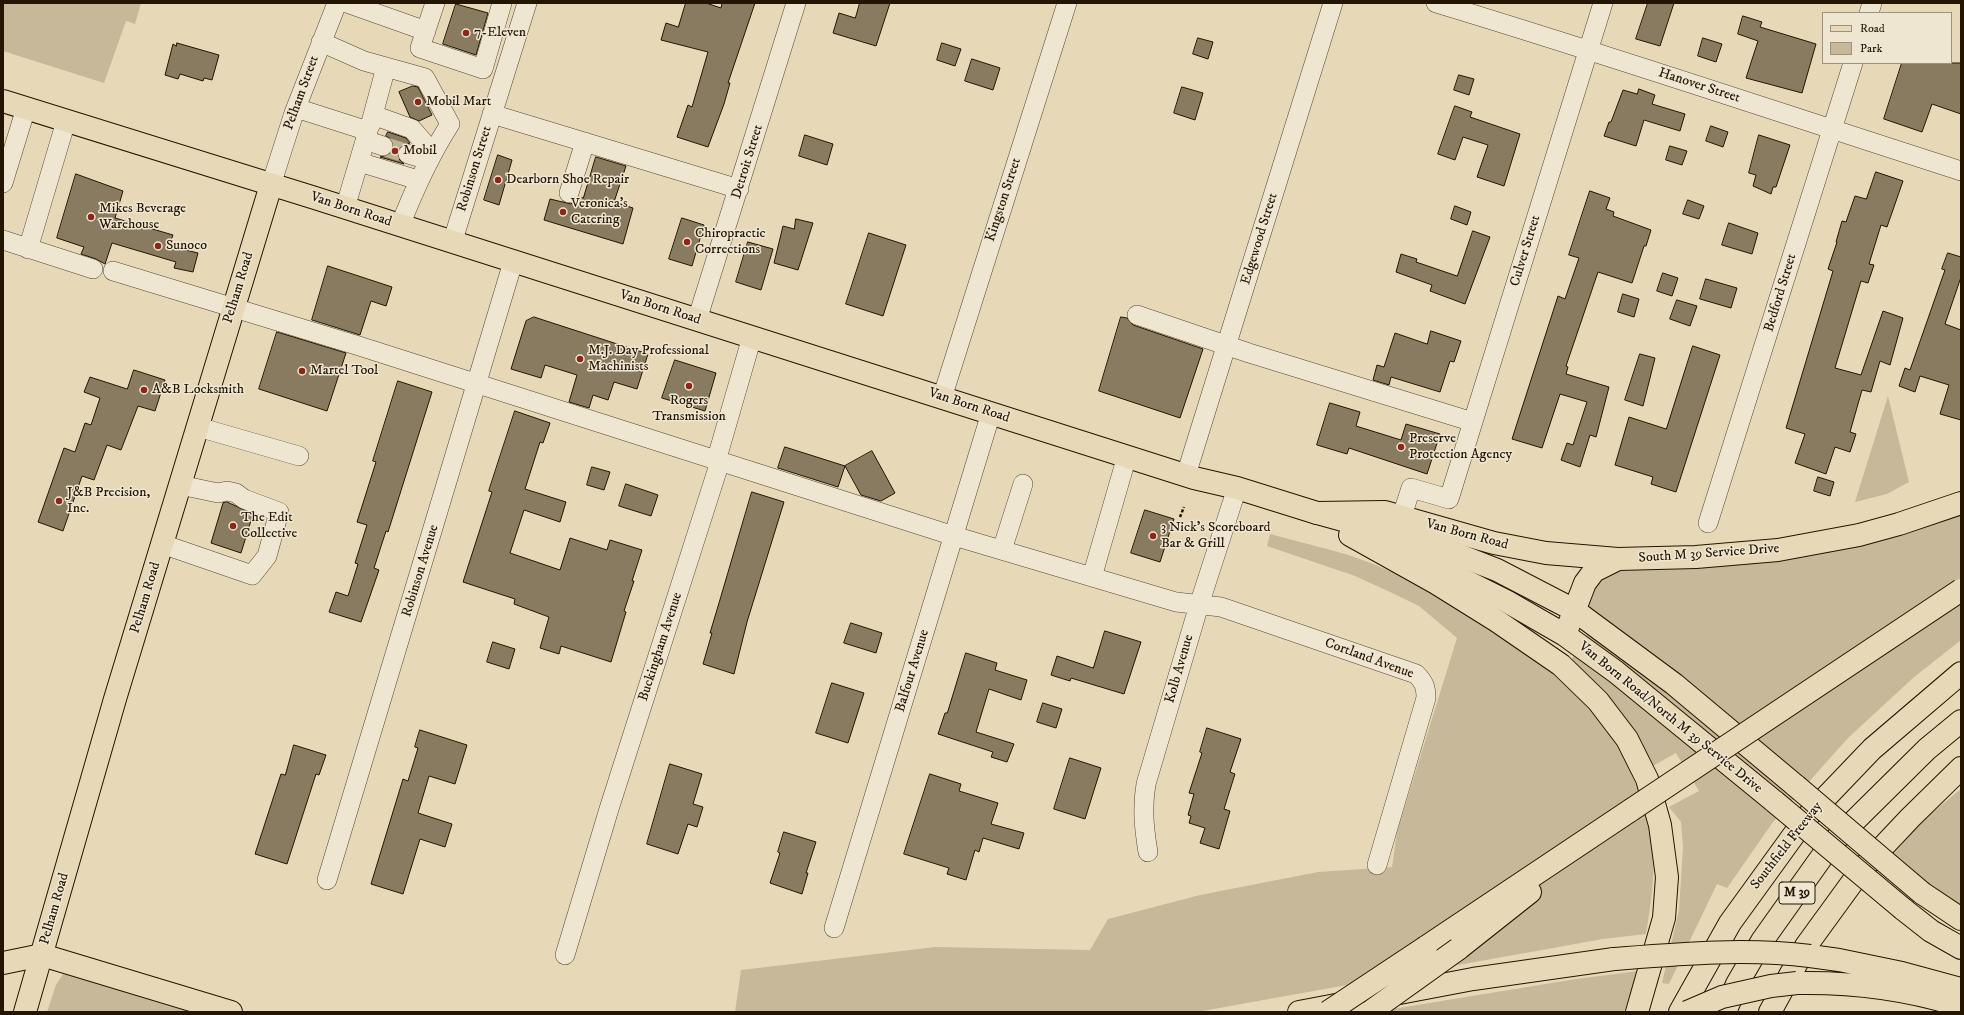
<!DOCTYPE html>
<html>
<head>
<meta charset="utf-8">
<style>
	body { margin:0 }
	#map { position:relative; width:1964px; height:1015px; overflow:hidden; background:#e7d9b8; font-family:"IM FELL DW Pica",serif }
	canvas { display:block }
	.frame { position:absolute; inset:0; border:4px solid #231501; pointer-events:none }
	.legend { position:absolute; left:1822px; top:12px; width:130px; height:52px; box-sizing:border-box; background:#efe6d1; border:1px solid #9d927e; margin:0; padding:5px 7px; list-style:none; font-size:12px; color:#231501 }
	.legend li { display:flex; align-items:center; gap:8px; height:20px }
	.legend b { width:20px; border:1px solid #9d927e }
</style>
</head>
<body>
<div id="map">
<canvas width="1964" height="1015"></canvas>
<div class="frame"></div>
<ul class="legend">
<li><b style="height:5px;background:#e7d9b8"></b>Road</li>
<li><b style="height:11px;background:#c6b899"></b>Park</li>
</ul>
</div>
<script>
const c = document.querySelector('canvas').getContext('2d');
c.lineJoin = 'round';
function fill(path, color) { c.fillStyle = color; c.fill(path, 'evenodd'); }
function stroke(path, color, width, dash) { c.strokeStyle = color; c.lineWidth = width; c.lineCap = dash ? 'butt' : 'round'; c.setLineDash(dash || []); c.stroke(path); }
function label(font, color, halo, rows, align = 'center') {
  c.font = font + ' "IM FELL DW Pica",serif'; c.lineWidth = 3; c.setLineDash([]); c.textBaseline = 'middle'; c.strokeStyle = halo; c.fillStyle = color; for (const [text, x, y, turn = 0] of rows) {
    c.save(); c.translate(x, y); c.rotate((+turn || 0) * Math.PI / 180); c.textAlign = isNaN(turn) ? turn : align; if (halo) c.strokeText(text, 0, 0); c.fillText(text, 0, 0); c.restore();
  }
}
fill(new Path2D(`
	M3 3H141L135 24 126 21 104 83 3 51Z
	M1888 396 1909 482 1887 494 1855 502Z
	M1961 514V640L1913 678 1848 738 1773 822 1727 888 1717 884 1669 984 1662 983 1679 910 1683 847 1681 822 1669 807 1699 791 1676 753 1653 766 1632 726 1612 703 1570 662 1596 619 1587 613 1590 595 1598 582 1609 575 1623 570 1692 568 1762 562Z
	M1270 534C1302 543 1337 550 1368 562 1449 594 1560 663 1611 734 1622 750 1632 775 1639 792 1643 802 1648 811 1650 821 1658 856 1652 899 1646 934L1603 939 1197 1012H735L741 970 935 947 1090 950 1108 919 1200 895 1318 872 1392 867 1397 832 1457 638 1419 606 1390 592 1355 576 1267 546Z
	M1961 789V906L1943 897 1893 855 1922 821Z
	M1638 971 1624 1012H1374L1576 979Z
	M63 974 74 976 190 1012H47L56 985Z`), '#c6b899');
const building = new Path2D(`
	M686 3H706L721 8 722 3H755L728 83H730L724 104 708 147 677 137 688 105 692 107 708 52 661 40 666 23 678 27Z
	M860 3H890L876 46 833 33 839 13 855 18Z
	M1648 3H1674L1660 46 1636 39Z
	M456 4 488 13 476 55 443 44Z
	M1743 16 1762 22 1760 27 1816 44 1802 93 1746 78 1758 41 1738 34Z
	M1198 38 1213 42 1208 59 1193 54Z
	M1703 38 1722 44 1716 62 1698 56Z
	M177 43 219 55 212 80 204 78 203 81 180 74 178 79 165 75 173 44 176 46Z
	M942 43 961 49 955 66 937 60Z
	M972 59 1000 68 993 90 965 81Z
	M1902 63H1961V114L1932 104 1922 132 1884 119Z
	M1459 75 1474 79 1469 95 1454 90Z
	M413 86 418 87 432 115 419 121 410 117 399 92Z
	M1182 87 1203 93 1195 120 1174 113Z
	M1639 89 1655 95 1652 104 1685 114 1680 131 1644 120 1636 146 1604 136 1609 122H1611L1623 90 1637 94Z
	M1455 106 1472 112 1470 117 1520 134 1504 186 1477 177 1488 145 1463 137 1455 160 1438 154Z
	M1711 126 1728 132 1723 147 1706 141Z
	M388 132 406 138 410 143 401 146 397 151V157L404 164 380 157 390 154 394 149 391 139 386 136Z
	M805 135 833 144 827 165 799 156Z
	M1759 135 1790 145 1776 187H1773L1771 194 1753 186 1756 175 1749 173Z
	M1670 146 1687 151 1682 165 1666 160Z
	M498 155 512 160 499 205 484 200Z
	M596 157 626 166 614 202 633 208 623 244 544 220 550 199 571 204 579 197 583 198Z
	M1876 172 1903 181 1887 227 1881 225 1869 264 1874 265 1868 283 1861 281 1835 368 1861 375 1883 311 1903 318 1890 365 1880 361 1871 392 1862 390 1850 432 1856 434 1850 452 1835 447 1826 474 1795 463 1805 434 1786 428 1833 271 1828 269 1837 242H1836L1842 221 1846 222 1855 196 1866 199Z
	M76 174 123 191 115 218 173 235 169 246 198 253 193 272 174 268 176 262 112 243 105 264 96 259 81 254 84 247 57 238Z
	M1590 191 1610 198 1606 209 1614 212 1613 216 1651 230 1646 246H1644L1632 283 1598 272 1566 366 1568 367 1566 374 1609 387 1596 437 1590 435 1580 467 1561 460 1567 443 1573 445 1587 402 1560 394 1542 448 1512 439 1558 296 1565 299 1579 258 1569 255Z
	M1688 200 1704 206 1699 219 1683 214Z
	M1455 206 1471 212 1467 225 1451 219Z
	M682 218 704 225 692 266 669 259Z
	M796 219 813 223 798 270 774 263 783 226 794 229Z
	M1729 223 1758 233 1752 254 1722 245Z
	M1473 231 1490 237 1465 304 1430 291 1432 285 1396 272 1401 254 1417 259 1416 262 1457 276Z
	M869 233 906 245 883 316 846 304Z
	M748 242 773 249 761 290 736 282Z
	M1948 253 1961 257V277L1945 324 1961 330V420L1940 414 1949 385 1920 376 1915 392 1899 386 1905 368 1910 370 1945 270 1942 269Z
	M328 266 392 287 386 306 371 301 360 335 312 320Z
	M1663 273 1678 278 1672 296 1657 291Z
	M1706 279 1737 288 1731 308 1700 299Z
	M1623 294 1639 299 1634 317 1618 312Z
	M1677 300 1697 306 1690 326 1670 319Z
	M534 317 648 354 637 389 614 382 608 400 593 395 589 408 569 402 577 375 545 365 541 378 511 369 526 321Z
	M1121 317 1127 318 1133 325 1203 349 1180 418 1099 391Z
	M1431 331 1461 341 1454 362 1450 361 1440 392 1391 377 1389 385 1373 380 1377 365 1384 367 1395 333 1427 344Z
	M277 332 346 353 327 411 259 389Z
	M1693 346 1720 355 1676 492 1651 484 1653 477 1615 465 1629 417 1666 429Z
	M1640 354 1655 358 1643 406 1625 400Z
	M675 360 716 373 705 411 662 398Z
	M134 370 165 380 155 411 138 406 121 450 107 445 94 480 82 476 63 531 38 522 64 448 75 452 85 423 91 425 100 398 84 392 90 377 127 389Z
	M398 381 432 392 388 532 386 531 374 568 379 570 361 622 329 612 336 592 348 596 358 564 355 563 367 525 357 522 376 462 373 461Z
	M1330 403 1360 412 1356 426 1401 440 1406 424 1440 434 1427 474 1349 448 1347 454 1317 445Z
	M515 411 550 423 543 443 540 442 525 489 566 502 560 522 524 510 510 553 560 570 570 538 607 550 610 540 642 550 632 581H634L624 611 626 612 611 662 561 646 559 654 540 648 549 617 514 604 515 599 463 582 492 492 489 491Z
	M785 447 845 466 838 487 778 468Z
	M872 451 895 493 881 501 861 495 845 466Z
	M592 467 610 472 604 490 587 485Z
	M1818 477 1834 482 1830 496 1814 491Z
	M626 484 658 495 651 516 619 506Z
	M752 492 784 502 747 622 734 674 703 664 712 633H710L719 603Z
	M227 502 253 514 241 553 211 543 223 503Z
	M1145 510 1174 519 1160 562 1131 553Z
	M851 623 882 633 876 653 844 643Z
	M1105 631 1141 642 1124 694 1071 678 1070 681 1051 675 1057 656 1093 668Z
	M493 642 515 649 509 669 487 662Z
	M966 653 997 663 995 670 1027 680 1021 700 989 689 976 732 1014 744 1007 762 991 757 993 752 938 734 945 713H947Z
	M832 683 864 693 848 743 816 733Z
	M1043 703 1062 709 1056 728 1037 722Z
	M1207 728 1241 739 1230 772 1235 774 1224 809 1230 811 1219 849 1200 843 1205 828 1189 823 1191 816 1188 815 1194 794 1189 793 1202 753 1200 752Z
	M420 730 467 745 455 784 429 776 418 813 452 824 445 847 420 839 403 894 371 884 403 779 408 781 418 748 415 747Z
	M294 745 326 755 319 775 316 774 287 864 255 854 281 774 285 775Z
	M1070 758 1101 768 1085 819 1054 809Z
	M670 764 702 774 693 804 703 807 697 827 688 824 678 854 647 844Z
	M930 774 961 784 959 791 998 803 991 824 1024 833 1019 849 983 838 979 852 975 850 966 880 947 874 949 868 904 854Z
	M784 832 816 842 806 873H808L802 894 770 883 780 853 778 852Z`);
fill(building, '#897b60');
stroke(building, '#231501', 1);
stroke(new Path2D(`
	M383 146 408 154`), '#c0b293', 19, [19, 10]);
const minor = new Path2D(`
	M347 3 426 31
	M435 3 420 48 483 69 502 3
	M1436 3C1612 56 1786 115 1961 171
	M1869 13 1872 3
	M321 42 364 61 425 78 450 124
	M296 108 368 131 345 208
	M492 114 739 189
	M373 115 412 129 432 152
	M370 126 386 67
	M365 140 383 146
	M408 154 428 160
	M359 162 418 180
	M3 183 26 108
	M271 185 294 113 337 3
	M569 193 585 142
	M400 226C414 190 429 157 450 124
	M3 240 93 269
	M452 243 527 3
	M28 249 66 121
	M113 271 359 346 954 536 1176 602 1221 607 1416 674C1424 682 1426 687 1426 698L1377 865
	M1137 315 1249 353 1473 422
	M697 320 796 3
	M942 398 1067 3
	M198 427 299 456
	M1186 475 1333 3
	M1402 516 1411 488 1449 499 1603 3
	M1708 523 1853 63
	M162 544 252 575 267 556 279 512 244 499 236 493 227 491 218 493 180 485
	M1002 550 1023 484
	M1092 577 1127 456
	M1148 852C1144 828 1142 808 1146 784L1199 605 1237 488
	M327 880 513 262
	M834 928 991 413
	M565 955 609 809 717 471 719 451 752 337`);
const major = new Path2D(`
	M3 101 315 198 1194 478 1237 488 1317 513 1385 512 1494 543 1546 553 1618 559 1696 557 1778 550 1859 535 1899 524 1961 503
	M1386 548 1456 576 1506 601 1565 635 1616 672 1775 802
	M1568 627 1585 583 1594 571 1618 559
	M1903 909 1931 931 1961 948
	M25 1012 115 699 271 185`);
const highway = new Path2D(`
	M1317 513 1433 545 1497 570 1574 610 1674 684 1796 786
	M1350 535 1436 583 1497 621 1561 665 1598 701 1627 739 1647 779 1660 825 1667 877 1664 918 1637 1012
	M1922 893 1961 919
	M1426 947 1631 810
	M1458 949 1530 892
	M1810 956 1839 960 1902 973 1961 989
	M3 963 42 955 231 1012
	M1797 983C1853 982 1908 989 1961 1006
	M1299 1012 1473 979 1614 959
	M1680 1012 1730 923 1806 818 1872 749 1961 673
	M1725 1012 1737 984 1762 941 1831 844 1927 749 1961 721
	M1770 1012 1806 946 1862 869 1910 818 1961 768`);
stroke(minor, '#54462f', 20);
stroke(major, '#231501', 24);
stroke(highway, '#231501', 24);
stroke(new Path2D(`
	M1180 517 1184 507`), '#231501', 2.5, [3, 2]);
stroke(minor, '#efe6d1', 19);
stroke(major, '#e7d9b8', 22);
stroke(highway, '#e7d9b8', 22);
const majorBridge = new Path2D(`
	M1775 802 1903 909`);
const highwayBridge = new Path2D(`
	M1796 786 1922 893
	M1631 810 1961 590
	M1614 959C1678 954 1745 948 1810 956
	M1328 1012 1426 947
	M1370 1012 1458 949
	M1687 1012 1722 997 1771 986 1797 983`);
stroke(majorBridge, '#231501', 24, []);
stroke(highwayBridge, '#231501', 24, []);
stroke(majorBridge, '#e7d9b8', 22);
stroke(highwayBridge, '#e7d9b8', 22);
for (const [x, y, r, color] of [
	[466,33,4,"#8f2418"],
	[418,102,4,"#8f2418"],
	[395,151,4,"#8f2418"],
	[498,180,4,"#8f2418"],
	[563,212,4,"#8f2418"],
	[91,217,4,"#8f2418"],
	[687,242,4,"#8f2418"],
	[158,246,4,"#8f2418"],
	[580,359,4,"#8f2418"],
	[302,371,4,"#8f2418"],
	[689,386,4,"#8f2418"],
	[144,390,4,"#8f2418"],
	[1401,447,4,"#8f2418"],
	[59,501,4,"#8f2418"],
	[233,526,4,"#8f2418"],
	[1153,536,4,"#8f2418"]
]) { const dot = new Path2D(); dot.arc(x, y, r, 0, 2 * Math.PI); c.fillStyle = color; c.fill(dot); stroke(dot, '#efe6d1', 1.5); }
for (const [x, y, w] of [
	[1797,893,36]
]) { const box = new Path2D(); box.roundRect(x - w / 2, y - 11, w, 22, 3); c.fillStyle = '#efe6d1'; c.fill(box); stroke(box, '#231501', 1); }
label('bold 13px', '#231501', null, [
	["M 39",1797,893]
]);
label('14px', '#231501', '#efe6d1', [
	["7-Eleven",474,33],
	["Mobil Mart",426,102],
	["Mobil",403,151],
	["Dearborn Shoe Repair",506,180],
	["Veronica's",571,204],
	["Catering",571,220],
	["Mikes Beverage",99,209],
	["Warehouse",99,225],
	["Chiropractic",695,234],
	["Corrections",695,250],
	["Sunoco",166,246],
	["M.J. Day Professional",588,351],
	["Machinists",588,367],
	["Martel Tool",310,371],
	["A&B Locksmith",152,390],
	["Rogers",689,401,"center"],
	["Transmission",689,417,"center"],
	["Preserve",1409,439],
	["Protection Agency",1409,455],
	["J&B Precision,",67,493],
	["Inc.",67,509],
	["The Edit",241,518],
	["Collective",241,534],
	["3 Nick's Scoreboard",1161,528],
	["Bar & Grill",1161,544]
], 'left');
label('14px', '#231501', '#efe6d1', [
	["Hanover Street",1699,86,18],
	["Pelham Street",302,93,-70],
	["Detroit Street",748,162,-73],
	["Robinson Street",475,169,-73],
	["Kingston Street",1004,200,-72],
	["Van Born Road",351,210,18],
	["Edgewood Street",1260,239,-73],
	["Culver Street",1526,251,-73],
	["Pelham Road",239,288,-73],
	["Bedford Street",1781,293,-73],
	["Van Born Road",660,308,18],
	["Van Born Road",969,406,18],
	["Van Born Road",1467,535,15],
	["South M 39 Service Drive",1709,554,-4],
	["Robinson Avenue",421,571,-73],
	["Pelham Road",146,598,-73],
	["Buckingham Avenue",661,647,-72],
	["Cortland Avenue",1369,659,20],
	["Kolb Avenue",1180,669,-74],
	["Balfour Avenue",913,671,-73],
	["Van Born Road/North M 39 Service Drive",1670,718,39],
	["Southfield Freeway",1787,846,-52],
	["Pelham Road",55,909,-74]
]);
</script>
</body>
</html>
